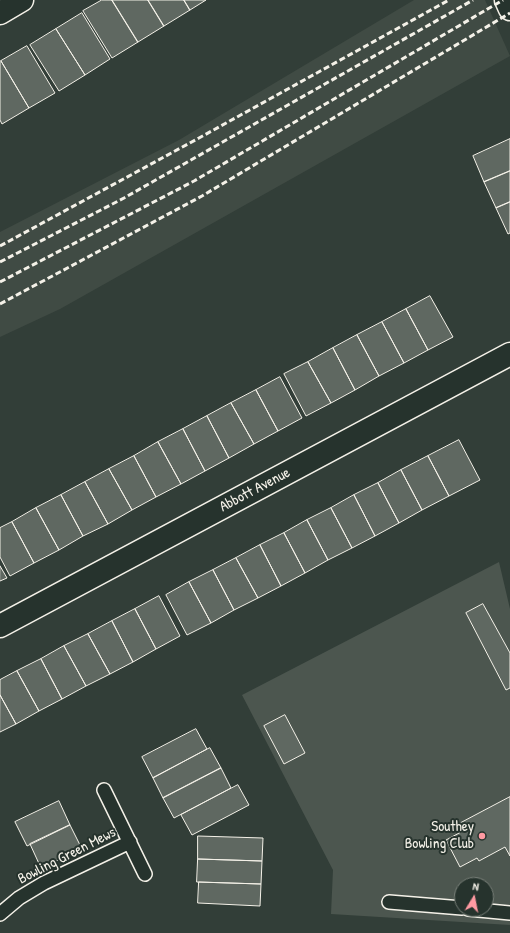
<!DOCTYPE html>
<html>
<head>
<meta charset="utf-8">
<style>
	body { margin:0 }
	#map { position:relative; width:510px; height:933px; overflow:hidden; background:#323e38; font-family:"Patrick Hand",sans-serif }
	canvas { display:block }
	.north { position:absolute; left:454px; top:877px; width:40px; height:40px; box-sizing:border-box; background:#26332d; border:1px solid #787f78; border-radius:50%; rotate:10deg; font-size:11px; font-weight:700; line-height:16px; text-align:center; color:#f4f1e8 }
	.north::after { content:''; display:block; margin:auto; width:14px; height:18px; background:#ff9aa2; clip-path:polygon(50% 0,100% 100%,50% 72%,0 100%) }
</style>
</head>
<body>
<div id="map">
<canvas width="510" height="933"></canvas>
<div class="north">N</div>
</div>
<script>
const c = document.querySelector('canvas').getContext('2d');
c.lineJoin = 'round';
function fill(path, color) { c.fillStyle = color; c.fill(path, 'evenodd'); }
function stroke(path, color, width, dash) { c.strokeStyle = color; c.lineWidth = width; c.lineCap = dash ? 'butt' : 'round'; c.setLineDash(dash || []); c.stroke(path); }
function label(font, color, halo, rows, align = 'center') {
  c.font = font + ' "Patrick Hand",sans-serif'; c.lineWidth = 4; c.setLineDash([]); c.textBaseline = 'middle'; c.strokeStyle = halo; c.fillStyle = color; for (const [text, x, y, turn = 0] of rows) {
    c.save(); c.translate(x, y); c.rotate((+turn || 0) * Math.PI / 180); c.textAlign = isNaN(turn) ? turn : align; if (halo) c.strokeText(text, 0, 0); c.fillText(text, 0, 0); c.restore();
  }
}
fill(new Path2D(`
	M414 0H485L510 56 60 309 0 337V232L179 140Z`), '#404b44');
fill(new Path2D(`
	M499 562 510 609V925L331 914 333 870 242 695ZM462 885H486V909H462Z`), '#4c564f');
const building = new Path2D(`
	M102 0H112L138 42 112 58 83 11Z
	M112 0H148L164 26 138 42Z
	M148 0H184L190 10 164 26Z
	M184 0H206L190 10Z
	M82 13 110 59 85 75 56 29Z
	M56 29 85 75 59 91 30 45Z
	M27 46 55 93 29 108 1 61Z
	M1 61 29 108 2 124 0 120V62Z
	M510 139V171L484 182 473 156Z
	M510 171V202L496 208 484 182Z
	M510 202V233L508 234 496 208Z
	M430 296 453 337 428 350 406 309Z
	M406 309 428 350 404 363 382 322Z
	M382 322 404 363 379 376 357 335Z
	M357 335 379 376 355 390 333 348Z
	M333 348 355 390 331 403 308 362Z
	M308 362 331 403 306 416 284 374Z
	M280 377 302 418 278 431 256 390Z
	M256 390 278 431 254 444 231 403Z
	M231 403 254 444 229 458 207 416Z
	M207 416 229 458 205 471 183 429Z
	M183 429 205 471 181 484 158 442Z
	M459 440 480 480 449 496 428 456Z
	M158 442 181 484 156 497 134 456Z
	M134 456 156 497 132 510 109 469Z
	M428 456 449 496 422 510 401 470Z
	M109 469 132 510 108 524 85 482Z
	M401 470 422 510 399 523 378 483Z
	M85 482 108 524 83 536 61 495Z
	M378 483 399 523 375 536 354 495Z
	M61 495 83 536 59 550 36 508Z
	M354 495 375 536 352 548 331 508Z
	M36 508 59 550 34 563 12 522Z
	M331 508 352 548 328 560 307 520Z
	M307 520 328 560 305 573 284 533Z
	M12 522 34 563 10 576 0 557V528Z
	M284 533 305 573 281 586 260 545Z
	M260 545 281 586 258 598 236 558Z
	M236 558 258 598 234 610 213 570Z
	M0 566 7 578 0 581Z
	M213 570 234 610 211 623 189 582Z
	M189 582 211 623 187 635 166 595Z
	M159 596 180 636 156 649 135 609Z
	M483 604 510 653V688L506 690 466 613Z
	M135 609 156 649 133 662 112 621Z
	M112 621 133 662 110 674 88 634Z
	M88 634 110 674 86 686 64 646Z
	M64 646 86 686 62 699 41 659Z
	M41 659 62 699 39 711 17 671Z
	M17 671 39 711 16 724 0 695V680Z
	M0 695 16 724 0 732Z
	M285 715 305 753 284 764 264 726Z
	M196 729 207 749 153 778 142 757Z
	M210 748 221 768 163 798 153 778Z
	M221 768 231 788 174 818 163 798Z
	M238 785 249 805 192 835 181 815Z
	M510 797V856L505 847 479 861 477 858 460 867 446 840 463 831 459 824Z
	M59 801 70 825 27 846 15 822Z
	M70 825 82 849 41 868 30 844Z
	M198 836 263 838 262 861 198 859Z
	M198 859 262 861 261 884 197 882Z
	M199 882 261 884 260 906 198 903Z`);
fill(building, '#5f6861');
stroke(building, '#f4f1e8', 1);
const service = new Path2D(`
	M104 790 145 874
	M389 902 462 908
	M468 909 510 913
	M0 914 19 898 44 883 130 842`);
const minor = new Path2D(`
	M0 13 22 0
	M0 626 510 354`);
const tertiary = new Path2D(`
	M506 0 510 9`);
stroke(service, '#f4f1e8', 16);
stroke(minor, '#f4f1e8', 25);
stroke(tertiary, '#f4f1e8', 25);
stroke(service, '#26332d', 13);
stroke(minor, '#26332d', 22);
stroke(tertiary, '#26332d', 22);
stroke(new Path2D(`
	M0 246 199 138 449 0
	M0 262 124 198 473 0
	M0 282 194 181 503 0
	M0 304 202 196 510 13`), '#f4f1e8', 3, [6, 3]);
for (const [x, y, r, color] of [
	[482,836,4,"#ff9aa2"]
]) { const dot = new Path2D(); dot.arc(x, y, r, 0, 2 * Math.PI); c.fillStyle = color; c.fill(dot); stroke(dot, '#26332d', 1.5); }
label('15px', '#f4f1e8', '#26332d', [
	["Abbott Avenue",255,490,-28],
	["Bowling Green Mews",67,856,-27]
]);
label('15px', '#f4f1e8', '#26332d', [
	["Southey",474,827],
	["Bowling Club",474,844]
], 'right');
</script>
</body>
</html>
